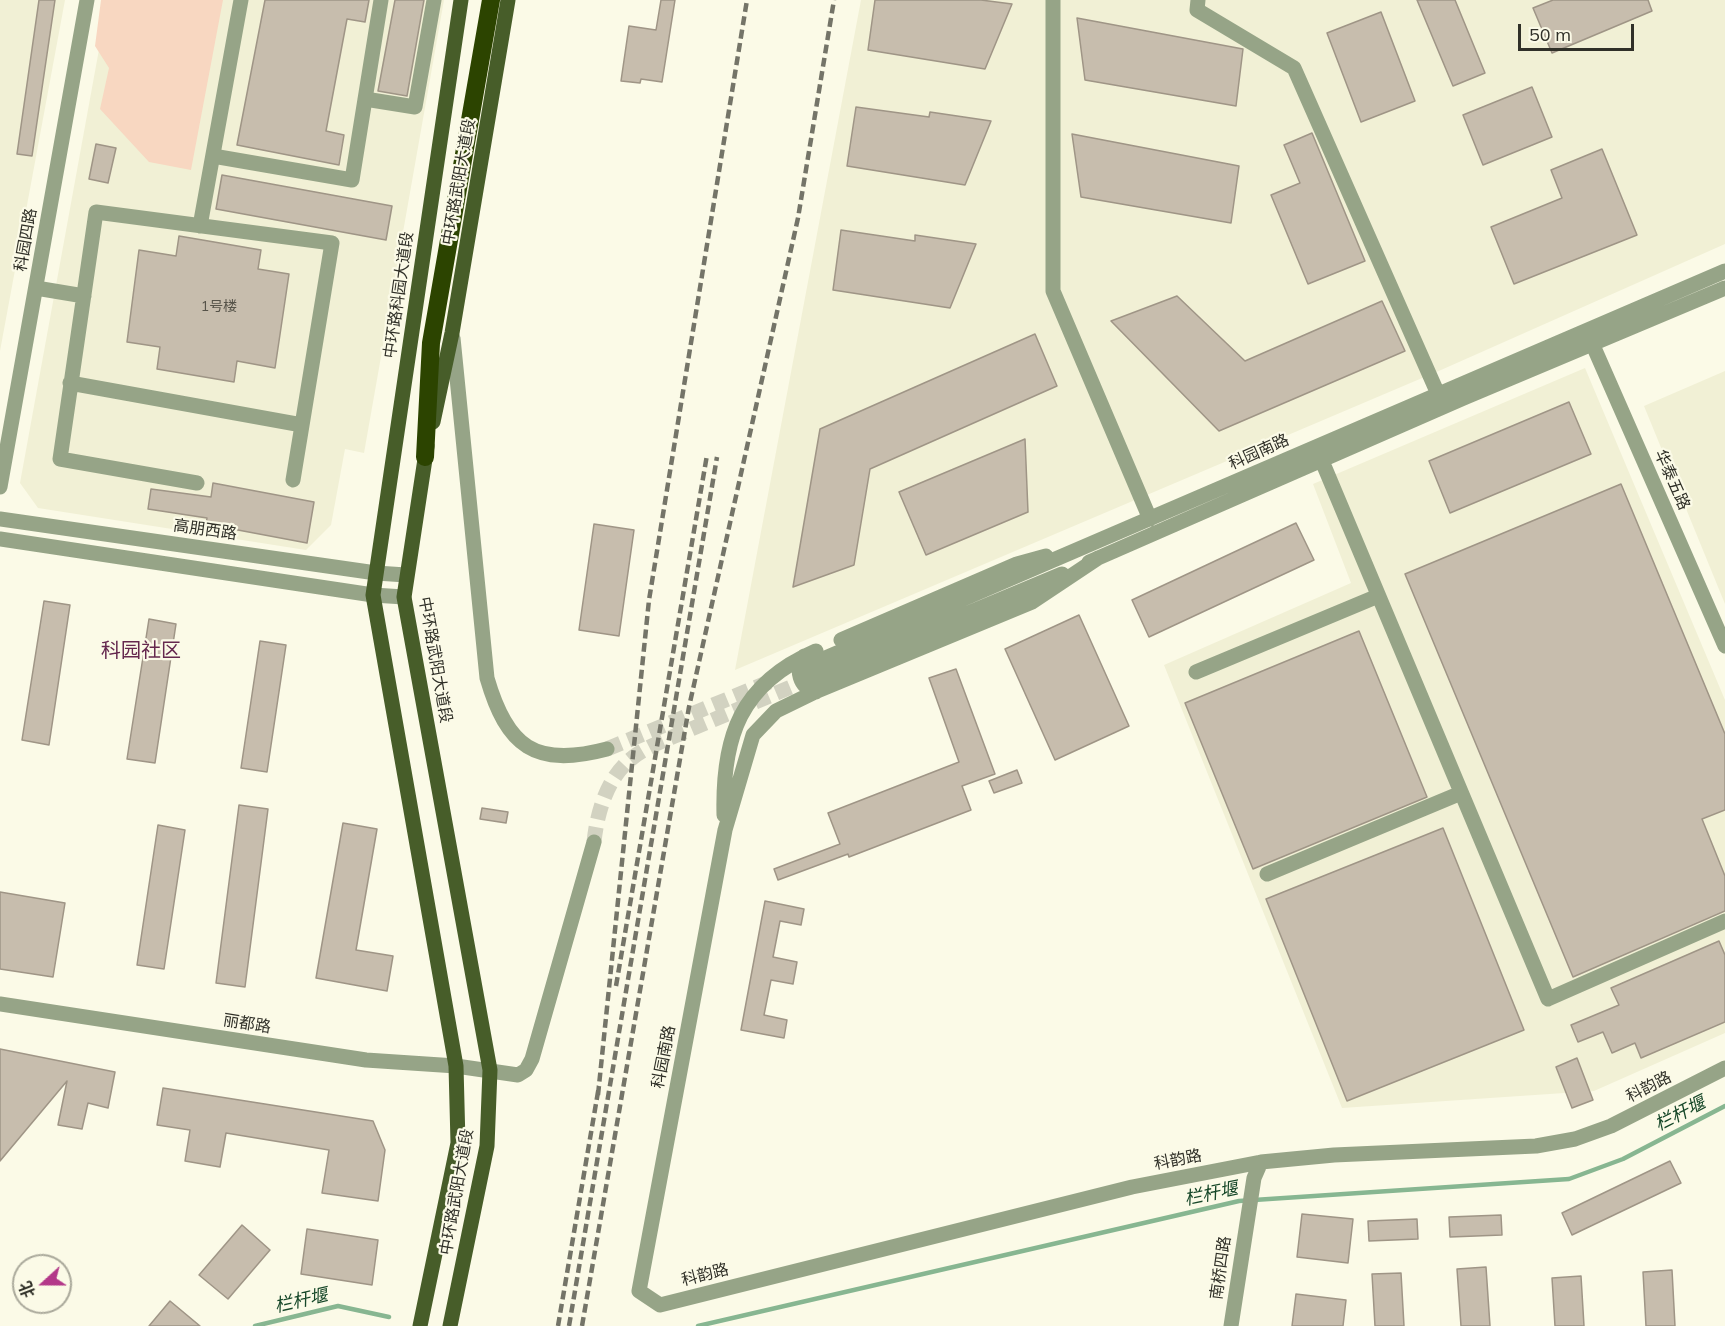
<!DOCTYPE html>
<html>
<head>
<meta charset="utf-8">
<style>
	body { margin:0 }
	#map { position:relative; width:1725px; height:1326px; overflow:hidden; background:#fbfae7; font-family:Mulish,"Noto Sans SC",sans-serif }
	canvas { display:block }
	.north { position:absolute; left:12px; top:1254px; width:60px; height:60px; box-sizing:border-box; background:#fbfae7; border:2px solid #aaa99b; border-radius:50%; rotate:249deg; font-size:16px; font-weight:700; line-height:24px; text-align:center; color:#303028 }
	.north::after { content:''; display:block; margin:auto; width:21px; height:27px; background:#b33889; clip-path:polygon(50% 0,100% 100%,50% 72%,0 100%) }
	.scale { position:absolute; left:1518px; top:24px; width:116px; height:27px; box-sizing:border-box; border:3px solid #303028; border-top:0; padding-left:8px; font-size:18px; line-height:21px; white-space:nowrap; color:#303028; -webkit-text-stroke:4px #fbfae7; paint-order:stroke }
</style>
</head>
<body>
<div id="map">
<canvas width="1725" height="1326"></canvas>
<div class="north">北</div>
<div class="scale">50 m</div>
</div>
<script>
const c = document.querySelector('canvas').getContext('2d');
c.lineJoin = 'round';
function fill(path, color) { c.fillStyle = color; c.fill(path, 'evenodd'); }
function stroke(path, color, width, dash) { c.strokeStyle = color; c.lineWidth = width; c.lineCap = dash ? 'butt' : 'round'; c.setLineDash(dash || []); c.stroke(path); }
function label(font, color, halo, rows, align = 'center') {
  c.font = font + ' Mulish,"Noto Sans SC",sans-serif'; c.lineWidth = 4.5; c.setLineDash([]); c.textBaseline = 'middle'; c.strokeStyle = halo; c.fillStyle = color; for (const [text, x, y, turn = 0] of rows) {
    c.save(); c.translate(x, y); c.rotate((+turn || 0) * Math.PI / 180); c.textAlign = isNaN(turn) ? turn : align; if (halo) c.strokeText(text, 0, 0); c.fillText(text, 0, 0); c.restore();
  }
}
fill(new Path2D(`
	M0 0H65L0 351Z
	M108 0H444L364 453 345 449 331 525 306 550 38 508 20 483Z
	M861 0H1725V244L1441 370 735 670Z
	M1585 368 1725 700V1033L1594 1091 1342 1108 1164 665 1351 583 1313 484Z
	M1725 371V604L1644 406Z`), '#f1f0d5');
fill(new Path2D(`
	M101 0H223L191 170 149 162 100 109 109 68 95 46Z`), '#f8d7c1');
stroke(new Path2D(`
	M255 1326 338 1306 389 1317
	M698 1326 1239 1201 1569 1179 1623 1159 1725 1106`), '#87b691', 4.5);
const building = new Path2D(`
	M39 0H55L32 156 17 154Z
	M265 0H369L365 22 347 19 326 131 344 135 339 165 237 145Z
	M395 0H424L407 96 378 91Z
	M661 0H675L662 82 641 79 640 83 621 81 629 26 656 30Z
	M875 0H981L1012 4 985 69 868 50Z
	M1417 0H1455L1485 73 1453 86Z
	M1553 0H1648L1652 11 1552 53 1533 8Z
	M1381 12 1415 101 1361 122 1327 33Z
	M1077 18 1243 49 1236 106 1085 80Z
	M1532 87 1552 137 1483 165 1463 115Z
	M856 107 929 117 930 112 991 121 965 185 847 166Z
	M1312 133 1365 261 1308 284 1271 195 1300 183 1284 145Z
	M1072 134 1239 166 1231 223 1081 197Z
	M96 144 116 148 108 183 89 179Z
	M1602 149 1637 235 1514 284 1491 227 1562 198 1551 170Z
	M222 175 392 206 386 240 216 209Z
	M841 230 915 241V235L976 244 950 308 833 290Z
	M179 236 261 250 258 269 289 274 275 368 237 361 234 382 157 369 160 347 127 342 139 250 176 256Z
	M1177 296 1245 361 1382 301 1405 351 1219 431 1111 321Z
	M1035 334 1057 386 870 469 854 565 793 587 820 429Z
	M1569 402 1591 454 1450 513 1429 461Z
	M1025 439 1028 512 926 555 899 492Z
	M213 483 314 502 307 543 206 524 207 518 148 509 151 489 211 497Z
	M1621 484 1725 734V810L1702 819 1725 876V911L1573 977 1405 574Z
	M1296 523 1314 560 1149 637 1132 600Z
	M594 524 634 530 619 636 579 630Z
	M44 601 70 605 49 745 22 740Z
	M1079 615 1129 726 1055 760 1005 649Z
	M149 619 176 624 155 763 127 759Z
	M1359 631 1427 797 1253 869 1185 703Z
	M260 641 286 645 267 772 241 768Z
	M956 669 995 774 962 786 971 810 849 857 848 854 778 880 774 869 840 844 828 813 959 762 929 678Z
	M1017 770 1022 783 994 793 989 781Z
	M239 805 268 809 245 987 216 983Z
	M482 808 508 812 506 823 480 819Z
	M343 823 377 829 356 950 393 956 387 991 316 978Z
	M158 825 185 830 164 969 137 965Z
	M1443 828 1524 1030 1347 1101 1266 899Z
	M0 892 65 903 53 977 0 969Z
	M765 901 804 909 801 925 780 921 773 957 797 962 793 984 771 980 764 1015 787 1020 784 1038 741 1030Z
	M1719 941 1725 955V1022L1641 1058 1635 1043 1612 1053 1603 1032 1578 1042 1571 1025 1619 1005 1611 988Z
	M0 1049 115 1072 108 1108 88 1103 82 1129 58 1125 67 1081 0 1161Z
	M1577 1058 1593 1100 1572 1108 1556 1067Z
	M163 1088 373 1121 385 1150 378 1201 322 1193 329 1150 226 1133 220 1167 185 1161 190 1130 157 1125Z
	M1670 1161 1681 1183 1572 1235 1562 1213Z
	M1302 1214 1353 1219 1348 1263 1297 1257Z
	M1501 1215 1502 1235 1450 1237 1449 1217Z
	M1417 1219 1418 1239 1369 1241 1368 1221Z
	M242 1225 270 1250 228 1299 199 1275Z
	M307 1229 378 1240 372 1285 301 1274Z
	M1486 1267 1490 1326H1461L1457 1269Z
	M1672 1270 1675 1326H1646L1643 1272Z
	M1401 1273 1404 1326H1375L1372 1274Z
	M1581 1276 1584 1326H1555L1552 1278Z
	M1296 1294 1346 1300 1343 1326H1292Z
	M170 1301 200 1326H149Z`);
fill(building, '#c7bdad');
stroke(building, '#9f9586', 1.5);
stroke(new Path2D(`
	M607 749 769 682
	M594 842C597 813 607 778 631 759 646 746 671 738 689 730 730 713 771 695 813 678`), '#d2d2c1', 15, [15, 8]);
stroke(new Path2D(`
	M1053 0V291L1150 519
	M1198 0 1197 10 1294 68 1438 394
	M365 99 415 107 434 0
	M213 156 352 180 381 0
	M200 226 241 0
	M36 288 84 296
	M1588 334 1725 646
	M453 338 487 678C507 747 535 768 607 749
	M70 383 302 425
	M1322 461 1548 999 1725 921
	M197 483 60 459 96 212 332 243 293 480
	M0 487 87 0
	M0 519 376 573 406 575
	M0 539 373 595 404 597
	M1098 558 1032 602 817 691 776 711 753 735 725 830 639 1291 660 1305 1132 1187 1261 1162 1334 1155 1536 1146 1575 1139 1611 1126 1725 1068
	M1089 562 1464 398 1725 288
	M841 640 1017 564 1046 556
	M804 656C795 670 799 687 816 692
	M807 666 1725 271
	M1196 672 1378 596
	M813 678 1062 574
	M724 815C722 737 740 684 816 651
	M1267 874 1461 793
	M0 1004 366 1060 456 1066 518 1075 526 1070 532 1059 594 842
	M1231 1326 1254 1178 1261 1162`), '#96a487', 15);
stroke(new Path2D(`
	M433 422 452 333 508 0
	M427 446 404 597 490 1070 487 1146 450 1326
	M420 1326 458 1143 456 1066 373 595 461 0`), '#475d29', 15);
stroke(new Path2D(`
	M425 457 431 343 491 0`), '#2c4400', 18);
stroke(new Path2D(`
	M616 986 707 455
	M598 1095 649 600 747 0
	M558 1326 599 1086
	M569 1326 717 457
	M582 1326 689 707 798 218 834 0`), '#747468', 4.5, [9, 4.5]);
label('14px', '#565349', null, [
	["1号楼",219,307]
]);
label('16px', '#303028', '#fbfae7', [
	["中环路武阳大道段",459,182,-80],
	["科园四路",26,240,-80],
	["中环路科园大道段",399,295,-82],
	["科园南路",1259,452,-24],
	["华泰五路",1672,480,66],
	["高朋西路",205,530,8],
	["中环路武阳大道段",435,660,80],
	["丽都路",247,1024,9],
	["科园南路",664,1057,-79],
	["科韵路",1649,1087,-27],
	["科韵路",1178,1160,-11],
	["中环路武阳大道段",457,1192,-80],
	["南桥四路",1221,1268,-82],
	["科韵路",705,1275,-14]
]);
label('italic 18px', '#164728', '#fbfae7', [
	["栏杆堰",1680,1114,-27],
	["栏杆堰",1211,1194,-12],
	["栏杆堰",301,1301,-13]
]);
label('20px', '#65284e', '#fbfae7', [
	["科园社区",141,651]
]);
</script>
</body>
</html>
